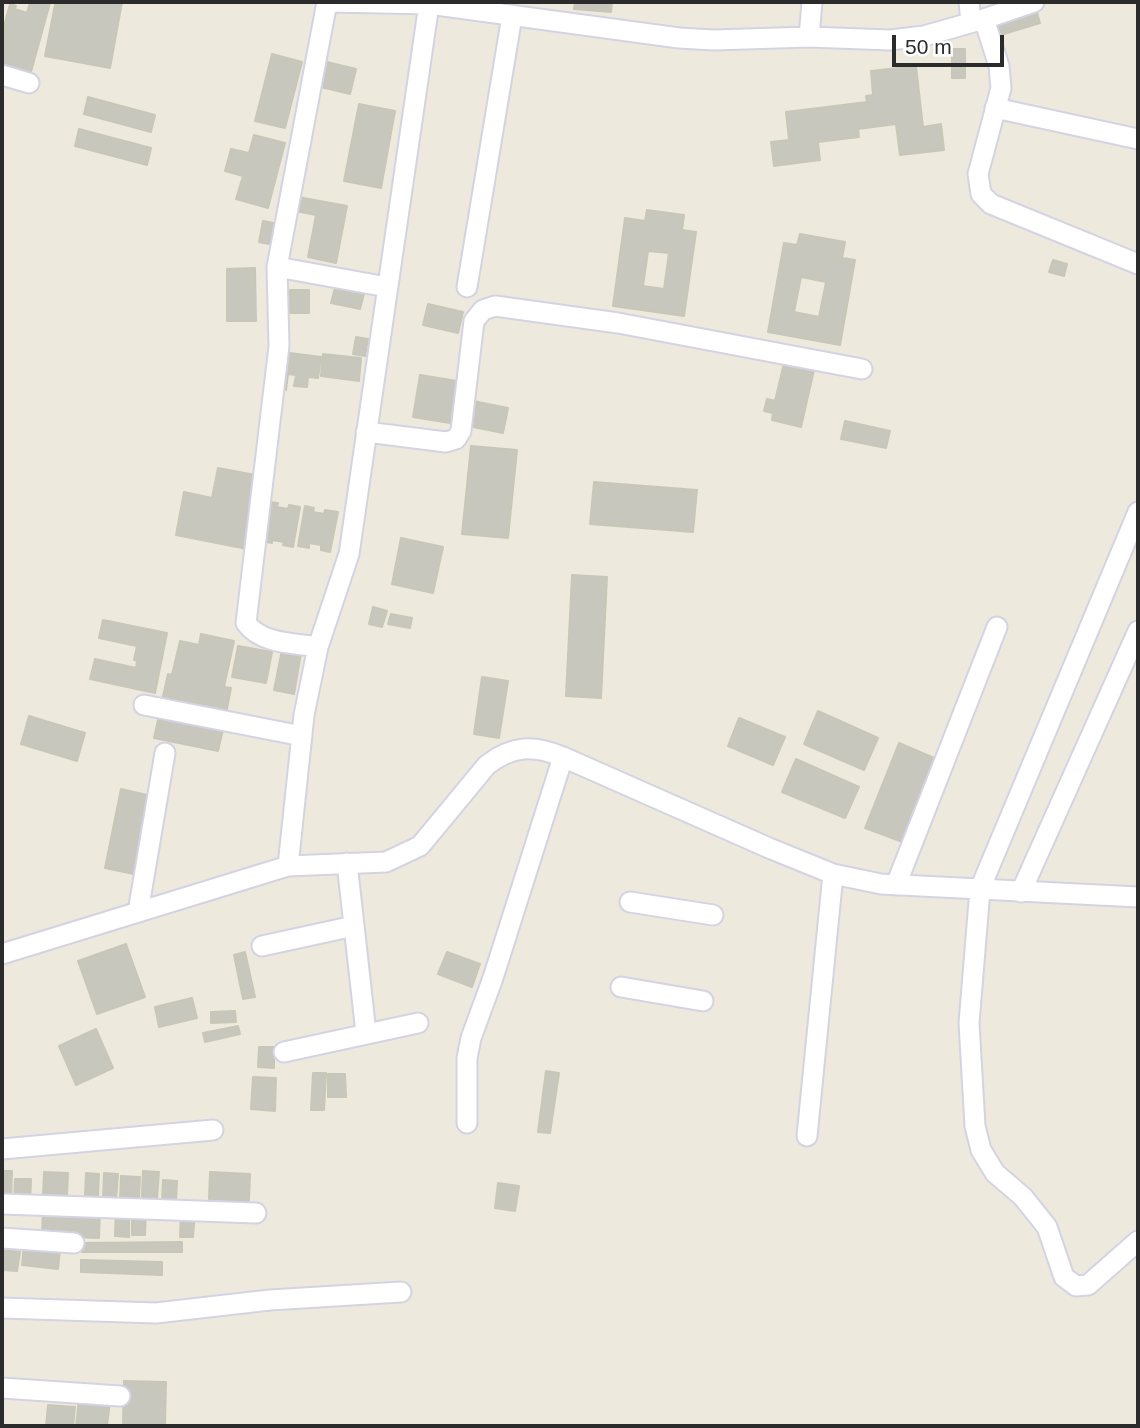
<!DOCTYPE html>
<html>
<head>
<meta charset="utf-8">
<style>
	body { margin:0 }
	#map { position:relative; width:1140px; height:1428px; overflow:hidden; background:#edeadd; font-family:Helvetica,sans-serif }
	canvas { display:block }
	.frame { position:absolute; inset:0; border:4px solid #2b2b2b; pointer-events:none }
	.scale { position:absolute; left:892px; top:35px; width:112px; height:32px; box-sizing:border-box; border:4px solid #2b2b2b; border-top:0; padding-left:9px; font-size:21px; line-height:24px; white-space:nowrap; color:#2b2b2b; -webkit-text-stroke:5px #fff; paint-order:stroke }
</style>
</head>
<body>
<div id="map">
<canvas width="1140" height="1428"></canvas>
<div class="frame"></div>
<div class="scale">50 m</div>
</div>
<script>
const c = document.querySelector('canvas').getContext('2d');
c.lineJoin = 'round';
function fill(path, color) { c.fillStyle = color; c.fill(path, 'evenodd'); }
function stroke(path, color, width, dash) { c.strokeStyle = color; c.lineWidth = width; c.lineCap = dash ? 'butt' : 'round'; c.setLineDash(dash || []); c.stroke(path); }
const building = new Path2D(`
	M38 2 50 3 29 79 2 71V34L10 4 16 6 15 9 27 13 30 3 37 5Z
	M78 2H122L110 68 45 56 55 5H71Z
	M575 2H612L611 12 574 9Z
	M1034 3 1040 23 994 37 988 18Z
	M952 49H965V78H952Z
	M272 54 302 62 285 128 255 121Z
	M323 61 356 69 350 94 317 86Z
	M916 66 923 127 941 124 944 150 900 155 896 124 858 129 859 137 818 142 820 160 774 166 771 142 789 140 786 112 867 102 866 96 873 95 871 71Z
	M88 97 155 115 151 132 84 114Z
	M359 104 395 111 381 188 344 181Z
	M79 129 151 148 147 165 75 146Z
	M254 135 285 143 268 208 236 199 243 176 225 171 231 149 249 153Z
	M298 197 347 206 336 263 308 257 316 215 296 211Z
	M647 210 684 215 682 230 696 232 684 316 613 306 625 218 645 221ZM648 251 669 253 664 289 643 286Z
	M263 221 279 224 274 245 259 242Z
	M800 234 845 242 842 258 855 260 840 345 768 332 784 243 797 245ZM801 277 826 282 819 317 794 312Z
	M1053 260 1067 264 1064 276 1049 272Z
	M255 268 256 321H227V269Z
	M336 284 365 290 360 309 331 303Z
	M290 290H309V313H290Z
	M428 304 463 312 458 333 423 325Z
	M356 337 368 339 365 356 353 354Z
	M282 352 321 357 318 378 308 377 307 387 294 386 296 375 288 374 286 390 277 389Z
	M323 354 361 358 359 381 321 376Z
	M784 363 814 370 801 427 772 420 773 413 764 411 767 399 775 401Z
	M420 375 457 381 450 423 413 417Z
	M473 401 508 408 503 433 468 426Z
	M845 421 890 431 886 448 841 439Z
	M471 446 517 450 508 538 462 534Z
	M218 468 261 476 247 549 176 535 184 492 212 498Z
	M594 482 697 490 693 532 590 524Z
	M269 502 278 503 277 507 288 509 289 505 300 507 293 547 283 545 284 542 272 540V543L262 541Z
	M305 506 314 508 313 512 324 514 325 510 338 512 330 552 321 550V545L309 543V548L298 546Z
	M401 538 443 547 433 593 392 584Z
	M572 575 607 577 601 698 566 696Z
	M373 607 387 611 382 627 369 624Z
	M391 614 412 618 410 628 388 624Z
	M103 620 167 633 155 693 90 679 95 659 136 668 137 661 134 660 137 646 99 638Z
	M201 634 234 641 224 687 231 688 226 714 162 701 168 674 172 675 180 641 199 645Z
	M238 646 272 652 266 683 232 677Z
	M282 650 301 653 294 694 274 690Z
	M482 677 508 681 499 738 474 734Z
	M160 711 224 725 218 751 154 738Z
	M818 711 878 738 864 770 804 744Z
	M29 716 85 733 77 761 21 744Z
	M739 718 785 737 773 765 728 746Z
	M899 743 941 761 908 844 865 828Z
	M796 759 859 787 845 818 782 792Z
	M121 789 151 796 134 874 105 868Z
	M126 944 145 997 97 1014 78 961Z
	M245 952 255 997 243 999 234 955Z
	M447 952 480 964 472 987 438 974Z
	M192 998 197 1018 159 1027 155 1007Z
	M235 1011 236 1022 211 1023V1012Z
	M238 1026 240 1034 205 1042 203 1033Z
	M96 1029 113 1068 76 1085 59 1046Z
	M259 1047H274V1068L258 1067Z
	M546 1071 559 1073 550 1133 538 1132Z
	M313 1073H326L324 1110H311Z
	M328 1074H345L346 1097H328Z
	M253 1077 276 1078 275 1111 251 1109Z
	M2 1171H12L11 1201 2 1200Z
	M143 1171 159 1172 157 1198 142 1197Z
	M44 1172 68 1173 67 1197 43 1196Z
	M210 1172 250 1174 249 1201 209 1199Z
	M86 1173 99 1174 98 1196 85 1195Z
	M104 1173 118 1174 116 1200 103 1199Z
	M121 1176 140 1177 139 1199 120 1198Z
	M15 1179H31L30 1204 14 1203Z
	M163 1180 177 1181 176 1202 162 1201Z
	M498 1183 519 1186 515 1211 495 1208Z
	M43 1209 100 1211 99 1238 42 1236Z
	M132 1209H146L145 1235H132Z
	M116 1210 129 1212V1237L115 1236Z
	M181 1212H195L193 1237H180Z
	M182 1242V1252H82V1243Z
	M24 1245 60 1249 58 1269 22 1265Z
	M2 1250 20 1252 17 1271 2 1270Z
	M81 1260 162 1262V1275L81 1272Z
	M124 1381 166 1382 165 1426H123Z
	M79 1398 110 1402 107 1426H76Z
	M48 1405 75 1407 73 1426H46Z`);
fill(building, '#c8c7bd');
stroke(building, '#c8c7b7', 2);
const minor = new Path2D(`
	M331 2 429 4 679 38 714 40 809 37 890 40 924 36 984 19 999 66 1001 88 978 174 981 194 991 204 1138 264
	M969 2 971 22
	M984 19 1034 2
	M809 37 812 2
	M2 75 29 83
	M995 108 1138 139
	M277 267 387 287
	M467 287 512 16
	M366 432 446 442 456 439 461 431 474 321 483 310 495 306 618 323 862 369
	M1138 512 980 889 969 1023 975 1126 981 1150 995 1173 1023 1197 1047 1227 1064 1277 1076 1286 1088 1285 1138 1241
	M318 647C294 643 261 644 246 623L279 346 277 267 327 2
	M144 705 302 736
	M347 863 366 1033
	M288 866 386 862 420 846 487 765C513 745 534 745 563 757L769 848 833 874 881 884 1138 897
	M896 885 997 627
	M1021 892 1138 631
	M630 902 713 915
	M138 912 165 753
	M262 946 354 926
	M2 954 288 866 304 715 318 647 349 554 429 4
	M621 987 703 1001
	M284 1052 418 1023
	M467 1123V1058L471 1038 493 978 563 757
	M807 1136 833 874
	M2 1149 213 1130
	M2 1204 256 1213
	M2 1238 74 1243
	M2 1308 156 1313 270 1300 401 1292
	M2 1388 120 1396`);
stroke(minor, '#d4d3e3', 23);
stroke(minor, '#fff', 19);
</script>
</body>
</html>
